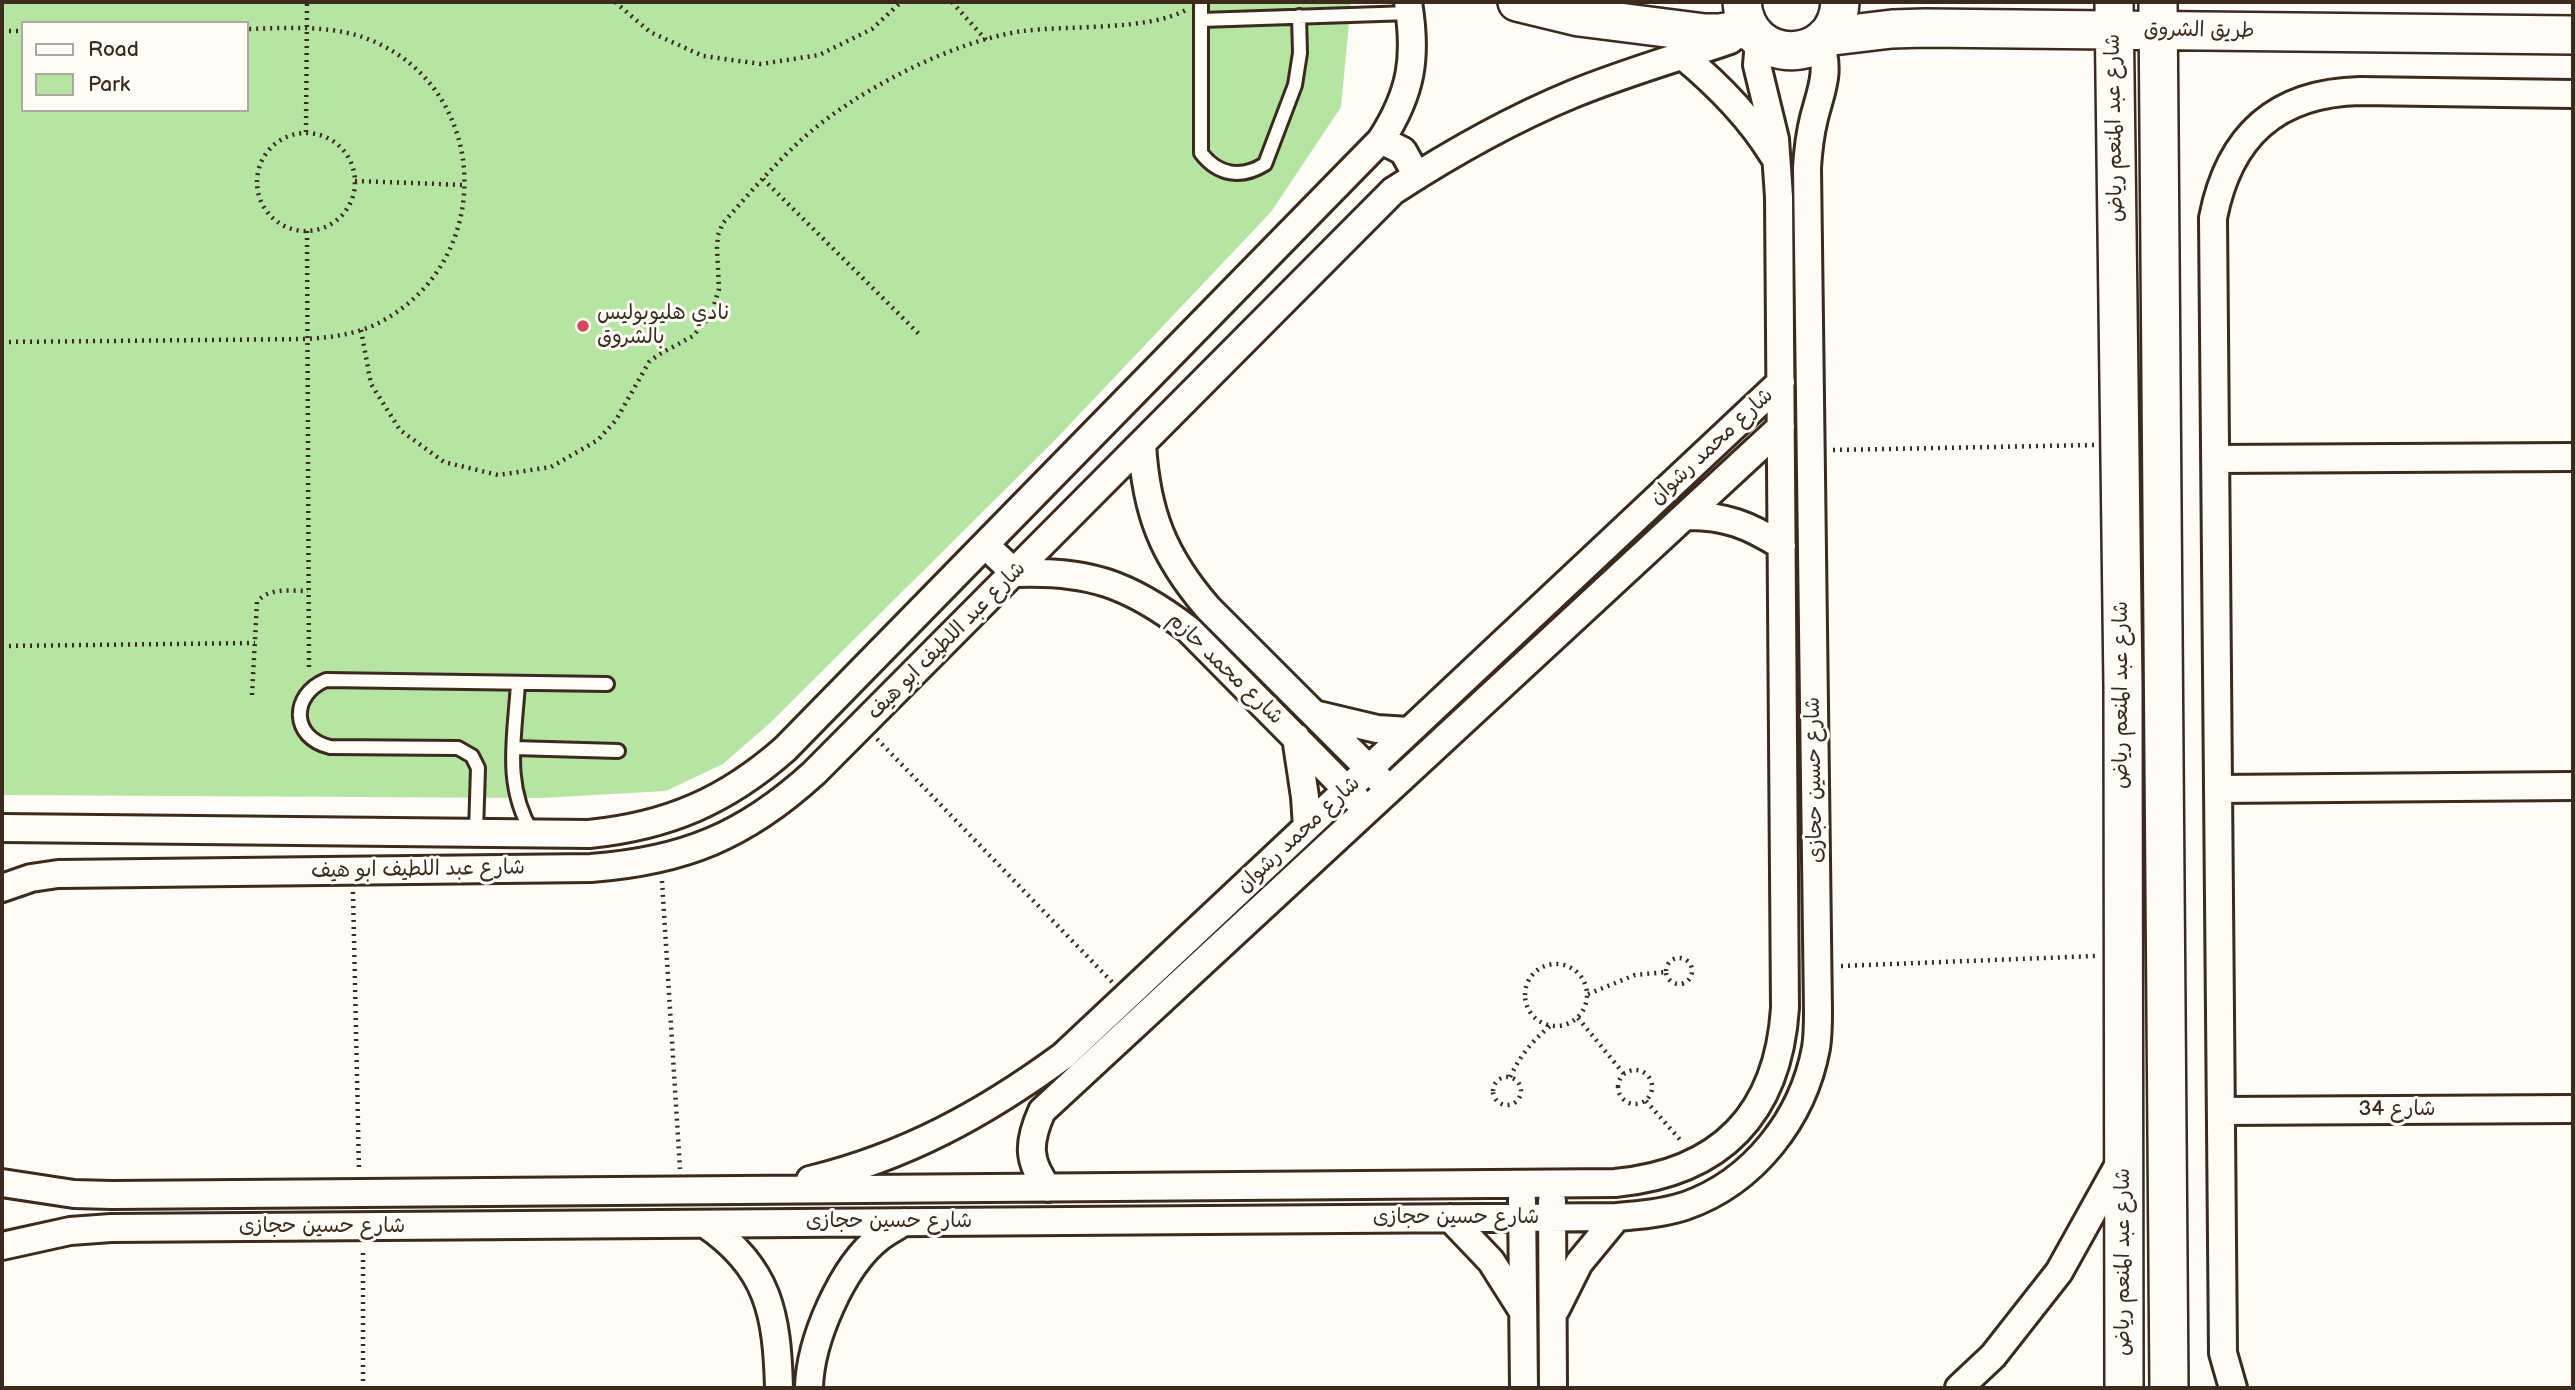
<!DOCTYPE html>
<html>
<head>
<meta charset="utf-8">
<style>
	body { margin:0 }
	#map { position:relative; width:2575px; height:1390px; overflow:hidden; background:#fdfcf7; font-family:"Balsamiq Sans",sans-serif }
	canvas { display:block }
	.frame { position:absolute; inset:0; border:4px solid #3b2a1e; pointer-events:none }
	.legend { position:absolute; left:21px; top:21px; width:228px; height:91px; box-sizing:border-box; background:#fdfcf7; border:2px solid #afa8a0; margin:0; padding:9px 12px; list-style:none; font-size:21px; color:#3b2a1e }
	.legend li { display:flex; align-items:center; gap:14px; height:35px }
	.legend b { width:35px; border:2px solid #afa8a0 }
</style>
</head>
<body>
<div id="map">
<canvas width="2575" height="1390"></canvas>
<div class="frame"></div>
<ul class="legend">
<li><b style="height:9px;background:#fdfcf7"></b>Road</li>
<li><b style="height:19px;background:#b6e4a2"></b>Park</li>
</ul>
</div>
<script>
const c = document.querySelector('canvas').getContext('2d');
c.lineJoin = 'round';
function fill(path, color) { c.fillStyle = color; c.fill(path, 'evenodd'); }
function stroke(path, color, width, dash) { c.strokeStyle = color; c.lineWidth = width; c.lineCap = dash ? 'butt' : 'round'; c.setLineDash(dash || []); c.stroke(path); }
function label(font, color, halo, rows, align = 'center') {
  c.font = font + ' "Balsamiq Sans","Playpen Sans Arabic",sans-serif'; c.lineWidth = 6; c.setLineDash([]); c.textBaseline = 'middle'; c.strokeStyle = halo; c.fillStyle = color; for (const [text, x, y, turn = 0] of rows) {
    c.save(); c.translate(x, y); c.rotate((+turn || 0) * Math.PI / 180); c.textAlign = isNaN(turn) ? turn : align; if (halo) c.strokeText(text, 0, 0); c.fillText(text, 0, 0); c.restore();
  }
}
fill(new Path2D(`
	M2 2H1351L1341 107 1271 212 1056 439 771 722 723 764 666 791 540 798 2 795ZM23 23H247V110H23Z`), '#b6e4a2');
const lane = new Path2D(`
	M1201 2V153C1218 175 1241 179 1265 164L1295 85 1300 53 1299 16
	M1201 20 1410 13
	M518 683C515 736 503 784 532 832
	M514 748 618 751
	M476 832 478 768 472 756 458 748 330 747C291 738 290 695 326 680L607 684`);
const street = new Path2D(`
	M1683 56C1718 85 1749 116 1773 155
	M1381 140 1403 151 1417 176
	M1142 444C1146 512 1163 556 1208 608L1381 781
	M2215 459 2573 457
	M1685 516C1724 515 1749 525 1782 546
	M985 545 1015 573C1088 570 1129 584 1188 629L1359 802
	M1318 715 1377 729 1409 731
	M1296 737 1305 797 1307 827
	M2218 789 2573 786
	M2 828 589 834C668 826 726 801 785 749L1381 140C1412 92 1417 57 1408 2
	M2 888 31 878 58 874 591 868C684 861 745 836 814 773L1393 191C1450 154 1510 120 1573 94 1624 73 1677 58 1730 40
	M2221 1111 2573 1109
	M810 1180C905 1157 984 1114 1063 1056L1781 382
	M2 1183 74 1194 112 1195 1615 1183C1721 1173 1778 1114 1785 1008L1779 197 1775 139 1757 65 1759 40
	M1048 1188C1027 1161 1028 1142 1042 1111L1781 427
	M1522 1200 1524 1388
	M1552 1201 1553 1388
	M1450 1218 1491 1261 1522 1310
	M705 1224C769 1267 777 1315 779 1388
	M2 1246 70 1231 111 1228 1617 1217C1641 1215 1663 1213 1685 1206 1754 1182 1803 1118 1816 1048 1818 1036 1818 1023 1818 1011L1807 168C1808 151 1810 134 1814 118 1822 87 1830 73 1820 41
	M1556 1309 1579 1263 1617 1217
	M809 1388C810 1341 842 1266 880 1237 888 1231 896 1227 904 1222
	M1959 1388 1993 1356 2059 1272 2123 1157
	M2233 1388 2223 1353 2213 218C2229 136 2276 93 2360 91L2573 94`);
const secondary = new Path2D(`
	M1517 2 1579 17 1705 33H1720L1749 28
	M1742 2C1747 68 1837 66 1840 2
	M2114 2 2123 687 2124 1388
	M2158 2 2169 1388
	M1825 37 1892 29 1925 28 2573 35`);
stroke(lane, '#3b2a1e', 18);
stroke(street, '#3b2a1e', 32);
stroke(secondary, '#3b2a1e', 42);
stroke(new Path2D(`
	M615 2 650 32 703 56 761 64 819 55 872 29 901 2
	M952 2 986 40
	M2 31H23
	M306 132 307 2
	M257 182a49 49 0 1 1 98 0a49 49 0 1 1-98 0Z
	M763 179 920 335
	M355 181 465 185
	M307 231 309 671
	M361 330 371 384 400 430 444 462 498 475 551 467 598 440 616 420 649 362 658 355 693 336 711 315 719 289 717 248 718 235 723 223C748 195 773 166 800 141 853 92 952 41 1023 31 1070 25 1147 31 1186 10
	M2 342 307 339C334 337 360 334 384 320 495 258 491 92 373 41 333 24 289 28 247 29
	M1833 450 2094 445
	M2 646 255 643
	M252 695 257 602C269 587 290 591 308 591
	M877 739 1112 982
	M662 881 680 1169
	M353 892 359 1170
	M1666 971a13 13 0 1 1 26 0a13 13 0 1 1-26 0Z
	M1525 995a31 31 0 1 1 62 0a31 31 0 1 1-62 0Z
	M1841 966 2095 956
	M1588 994 1635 975 1666 972
	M1578 1018 1624 1074
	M1618 1087a17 17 0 1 1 34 0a17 17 0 1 1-34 0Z
	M1510 1077C1520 1056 1532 1041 1550 1026
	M1493 1091a14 14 0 1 1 28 0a14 14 0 1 1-28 0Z
	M1646 1101 1682 1142
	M363 1388V1249`), '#3b2a1e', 4.5, [2, 5]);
stroke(lane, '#fdfcf7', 12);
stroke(street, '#fdfcf7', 26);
stroke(secondary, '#fdfcf7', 37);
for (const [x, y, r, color] of [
	[583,326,7,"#d1495b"]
]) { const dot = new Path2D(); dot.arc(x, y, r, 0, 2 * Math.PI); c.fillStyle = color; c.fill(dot); stroke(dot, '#fdfcf7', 2.5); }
label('21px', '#3b2a1e', '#fdfcf7', [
	["طريق الشروق",2199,31,1],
	["شارع عبد المنعم رياض",2115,128,-91],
	["شارع محمد رشوان",1712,447,-43],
	["شارع عبد اللطيف ابو هيف",947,641,-45],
	["شارع محمد حازم",1225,669,44],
	["شارع عبد المنعم رياض",2122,695,-90],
	["شارع حسين حجازى",1815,780,-91],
	["شارع محمد رشوان",1299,835,-43],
	["شارع عبد اللطيف ابو هيف",418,870,-1],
	["شارع 34",2397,1110],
	["شارع حسين حجازى",1456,1218],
	["شارع حسين حجازى",889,1222],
	["شارع حسين حجازى",322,1227],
	["شارع عبد المنعم رياض",2124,1262,-90]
]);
label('21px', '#3b2a1e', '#fdfcf7', [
	["نادي هليوبوليس",597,314],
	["بالشروق",597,338]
], 'left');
</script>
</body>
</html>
